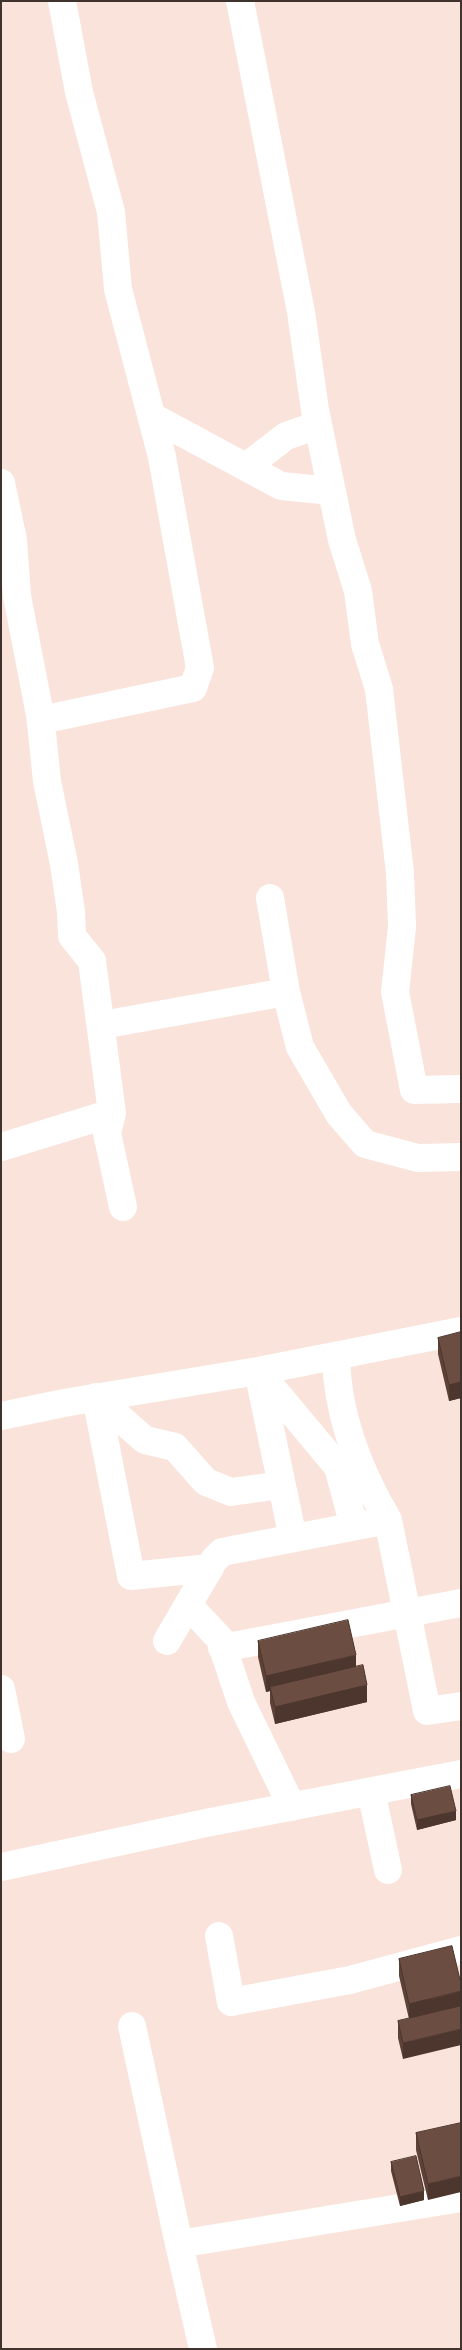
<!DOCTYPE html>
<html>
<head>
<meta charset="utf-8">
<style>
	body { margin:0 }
	#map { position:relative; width:462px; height:2350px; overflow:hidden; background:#fae3da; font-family:"Work Sans",sans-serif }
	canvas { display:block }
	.frame { position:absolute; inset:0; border:2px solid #40322c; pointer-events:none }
</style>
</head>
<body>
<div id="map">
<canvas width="462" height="2350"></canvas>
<div class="frame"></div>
</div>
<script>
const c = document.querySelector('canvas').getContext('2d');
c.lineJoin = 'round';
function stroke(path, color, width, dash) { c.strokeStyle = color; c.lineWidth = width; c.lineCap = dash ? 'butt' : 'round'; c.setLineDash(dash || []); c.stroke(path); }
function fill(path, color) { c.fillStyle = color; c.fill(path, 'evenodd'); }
stroke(new Path2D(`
	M240 1 301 312 315 410 342 540 358 591 365 644 379 689 400 873 402 927 395 992 414 1090 461 1089
	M151 416 281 486 332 491
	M247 466 286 436 318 425
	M1 483 13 540 17 596 41 720 193 688 200 668 162 457 118 289 111 212 79 92 62 1
	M40 714 47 781 64 864 71 912 72 936 92 961 112 1113 107 1133 123 1207
	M270 898 286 992 300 1047 339 1114 365 1144 418 1158 461 1157
	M102 1025 286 992
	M1 1147 112 1113
	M336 1356C337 1414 359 1471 388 1520
	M96 1397 131 1576 210 1568
	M96 1397 145 1440 175 1447 206 1482 231 1492 281 1485
	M1 1416 64 1403 258 1371 338 1467 354 1526
	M293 1538 258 1371 461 1331
	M189 1606 220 1639 241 1702 292 1807
	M167 1641 214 1560 222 1552 388 1520 427 1711 461 1706
	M222 1648 461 1603
	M1 1689 11 1739
	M371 1791 388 1870
	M1 1867 206 1823 461 1774
	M219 1936 231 2002 350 1980 461 1950
	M132 2026 179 2244 461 2198
	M179 2244 203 2349`), '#fff', 28);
fill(new Path2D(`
	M461 1332V1398L449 1401 438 1354V1338Z
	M258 1641 356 1667 367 1702 275 1724 270 1703V1691L266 1692 258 1657Z
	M411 1795 456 1820 417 1830 411 1804Z
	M452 1946 403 2059 398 2038V2021L409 2019 399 1976V1959Z
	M461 2123 428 2200 416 2150V2133Z
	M391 2162 424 2200 400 2206 391 2171Z`), '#5d4238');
fill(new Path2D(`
	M461 1382V1398L449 1401V1385Z
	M356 1655V1671L270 1687V1691L266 1692V1676Z
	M367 1685V1702L275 1724V1707Z
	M456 1811V1820L417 1830V1820Z
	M461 1991V2008L409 2020V2004Z
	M461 2029V2045L403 2059V2043Z
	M461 2176V2192L428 2200V2184Z
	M424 2191V2200L400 2206V2197Z`), '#4c362e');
const building = new Path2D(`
	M461 1332V1382L449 1385 438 1338Z
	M348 1620 356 1655 266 1676 258 1641Z
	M363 1665 367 1685 275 1707 270 1687Z
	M450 1786 456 1811 417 1820 411 1795Z
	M452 1946 461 1984V1991L409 2004 399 1959Z
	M461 2006V2029L403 2043 398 2021Z
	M461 2123V2176L428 2184 416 2133Z
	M416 2156 424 2191 400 2197 391 2162Z`);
fill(building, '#6c4d41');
stroke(building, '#4c362e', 1);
</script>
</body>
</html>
